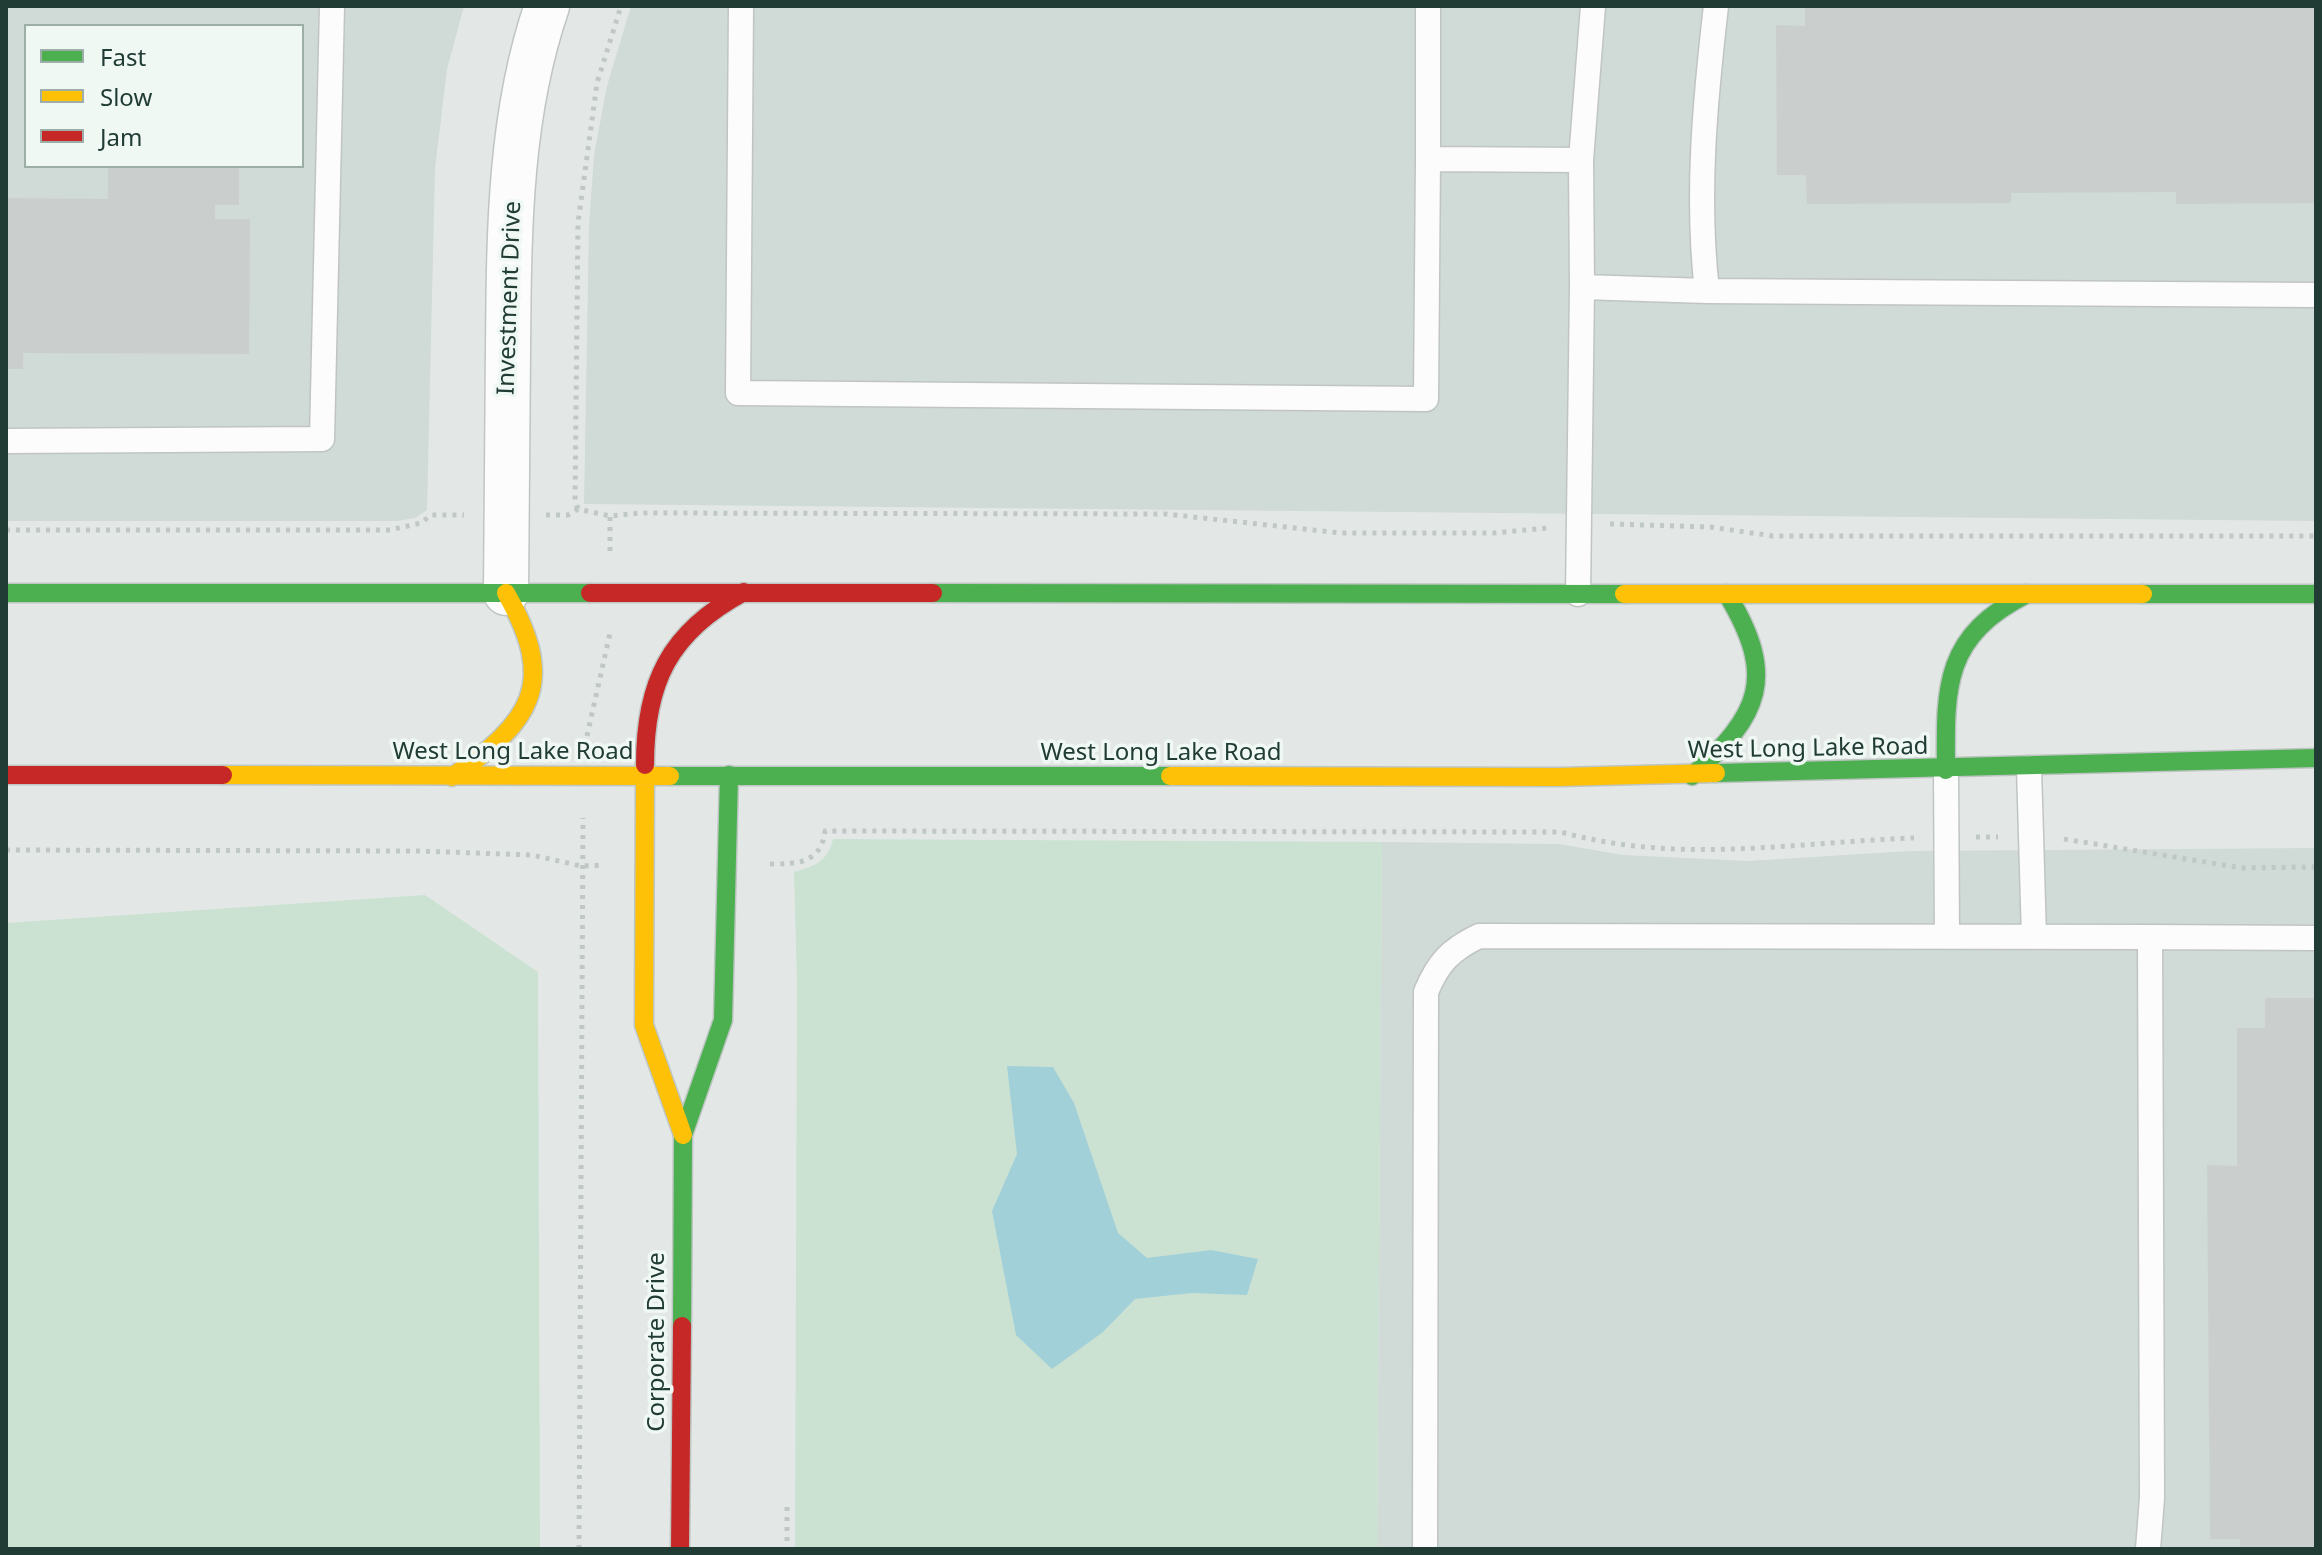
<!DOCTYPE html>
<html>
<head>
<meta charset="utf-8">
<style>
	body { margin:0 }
	#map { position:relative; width:2322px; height:1555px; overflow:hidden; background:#e3e8e6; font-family:"Noto Sans",sans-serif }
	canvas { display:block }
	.frame { position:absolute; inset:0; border:8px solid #203c35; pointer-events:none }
	.legend { position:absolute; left:24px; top:24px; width:280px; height:144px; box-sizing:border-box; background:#f0f8f4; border:2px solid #9dada8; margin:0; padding:10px 14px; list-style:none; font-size:24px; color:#203c35 }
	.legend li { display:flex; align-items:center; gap:16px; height:40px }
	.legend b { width:40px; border:2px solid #9dada8 }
</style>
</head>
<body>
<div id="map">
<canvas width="2322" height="1555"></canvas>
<div class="frame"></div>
<ul class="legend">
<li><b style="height:10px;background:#4caf50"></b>Fast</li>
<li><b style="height:10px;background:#ffc107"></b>Slow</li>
<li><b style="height:10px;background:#c62828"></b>Jam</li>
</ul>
</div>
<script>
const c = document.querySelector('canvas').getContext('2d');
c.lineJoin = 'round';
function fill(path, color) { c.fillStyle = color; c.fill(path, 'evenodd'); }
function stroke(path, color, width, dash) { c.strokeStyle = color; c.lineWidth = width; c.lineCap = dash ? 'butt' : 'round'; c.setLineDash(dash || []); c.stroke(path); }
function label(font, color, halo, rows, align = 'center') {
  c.font = font + ' "Noto Sans",sans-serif'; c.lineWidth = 7; c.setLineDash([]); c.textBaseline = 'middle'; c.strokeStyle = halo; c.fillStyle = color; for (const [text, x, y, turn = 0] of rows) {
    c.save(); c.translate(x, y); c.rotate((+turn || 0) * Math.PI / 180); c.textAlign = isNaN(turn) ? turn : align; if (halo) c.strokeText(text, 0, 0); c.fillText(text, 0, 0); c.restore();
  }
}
fill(new Path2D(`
	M6 6H464L447 69 435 169 427 510 415 518 397 521H6ZM26 26H302V166H26Z
	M631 6H2316V521L584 504 589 226 594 155 607 86Z
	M1382 842 1559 844 1623 855 1748 861 1910 851 2316 848V1549H1377Z`), '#d0dad6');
fill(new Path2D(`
	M833 839 1382 842 1377 1549H795L797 982 794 872C815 866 828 861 833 839Z
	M425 895 538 972 540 1549H6V923Z`), '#cbe2d3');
fill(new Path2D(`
	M1007 1066 1053 1067 1074 1103 1118 1233 1147 1258 1211 1250 1258 1259 1247 1295 1192 1293 1135 1299 1103 1332 1052 1369 1016 1335 992 1211 1017 1154Z`), '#a2d0d8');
fill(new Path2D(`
	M1805 6H2316V203L2176 204V192L2011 193V203L1807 204 1806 175H1777L1776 25 1805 26Z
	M108 166H239V205H215V219H250L249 354 23 353V369H6V198L108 199Z
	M2265 998H2316V1549H2240V1539H2210L2207 1165 2237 1166V1028H2265Z`), '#cacfcd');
const lane = new Path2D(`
	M741 6 738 393 1426 399 1428 159 1581 160
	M1428 159V6
	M1582 287 1581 160 1593 6
	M1707 291C1696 196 1705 101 1716 6
	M6 441 322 439 332 6
	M1578 594 1582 287 1707 291 2316 295
	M2029 768 2034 937
	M1946 770 1947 936
	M2150 937 2316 938
	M1425 1549 1426 992C1438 963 1450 950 1479 936L2150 937 2152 1498 2148 1549`);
const street = new Path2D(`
	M506 593C506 512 507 431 508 349 509 234 509 116 547 6`);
const fast = new Path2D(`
	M6 593H590
	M933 593 1624 594
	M2143 594H2316
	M1946 770C1945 685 1944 636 2027 594
	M1716 773 2316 758
	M670 776H1170
	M1692 776C1761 714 1777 677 1727 594
	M682 1326 683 1135 723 1020 729 775`);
const slow = new Path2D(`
	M1624 594H2143
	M645 765 644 1025 683 1135
	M223 775 670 776
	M1170 776 1559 777 1716 773
	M452 777C532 721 558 684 506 593`);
const jam = new Path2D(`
	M590 593H933
	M645 765C645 683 669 632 744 592
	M6 775H223
	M680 1549 682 1326`);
stroke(lane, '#c0c5c3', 27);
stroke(street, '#c0c5c3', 47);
stroke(fast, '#bec6c3', 21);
stroke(slow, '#bec6c3', 21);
stroke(jam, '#bec6c3', 21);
stroke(new Path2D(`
	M578 509 575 500 578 223 597 83 621 6
	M546 515H568L578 509 610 516 641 513 1166 514 1341 533H1493L1548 528
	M1610 524 1710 527 1773 536H2316
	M6 530H390L421 523 431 515H464
	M610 551V516
	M587 736 610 633
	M1976 837H1998
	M2064 839 2242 868 2316 867
	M6 850 418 851 532 855 581 866 604 865
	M770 864C798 864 821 863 825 831L1561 832C1681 865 1793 842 1914 838
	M787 1507V1549
	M579 1549 583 818`), '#c0c8c6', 5, [4, 6]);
stroke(lane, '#fbfcfb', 24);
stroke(street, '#fbfcfb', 44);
stroke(fast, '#4caf50', 18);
stroke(slow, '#ffc107', 18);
stroke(jam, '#c62828', 18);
label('24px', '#203c35', '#f0f8f4', [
	["Investment Drive",510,298,-88],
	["West Long Lake Road",1808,749,-1],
	["West Long Lake Road",513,752],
	["West Long Lake Road",1161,753],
	["Corporate Drive",657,1342,-90]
]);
</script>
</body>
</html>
